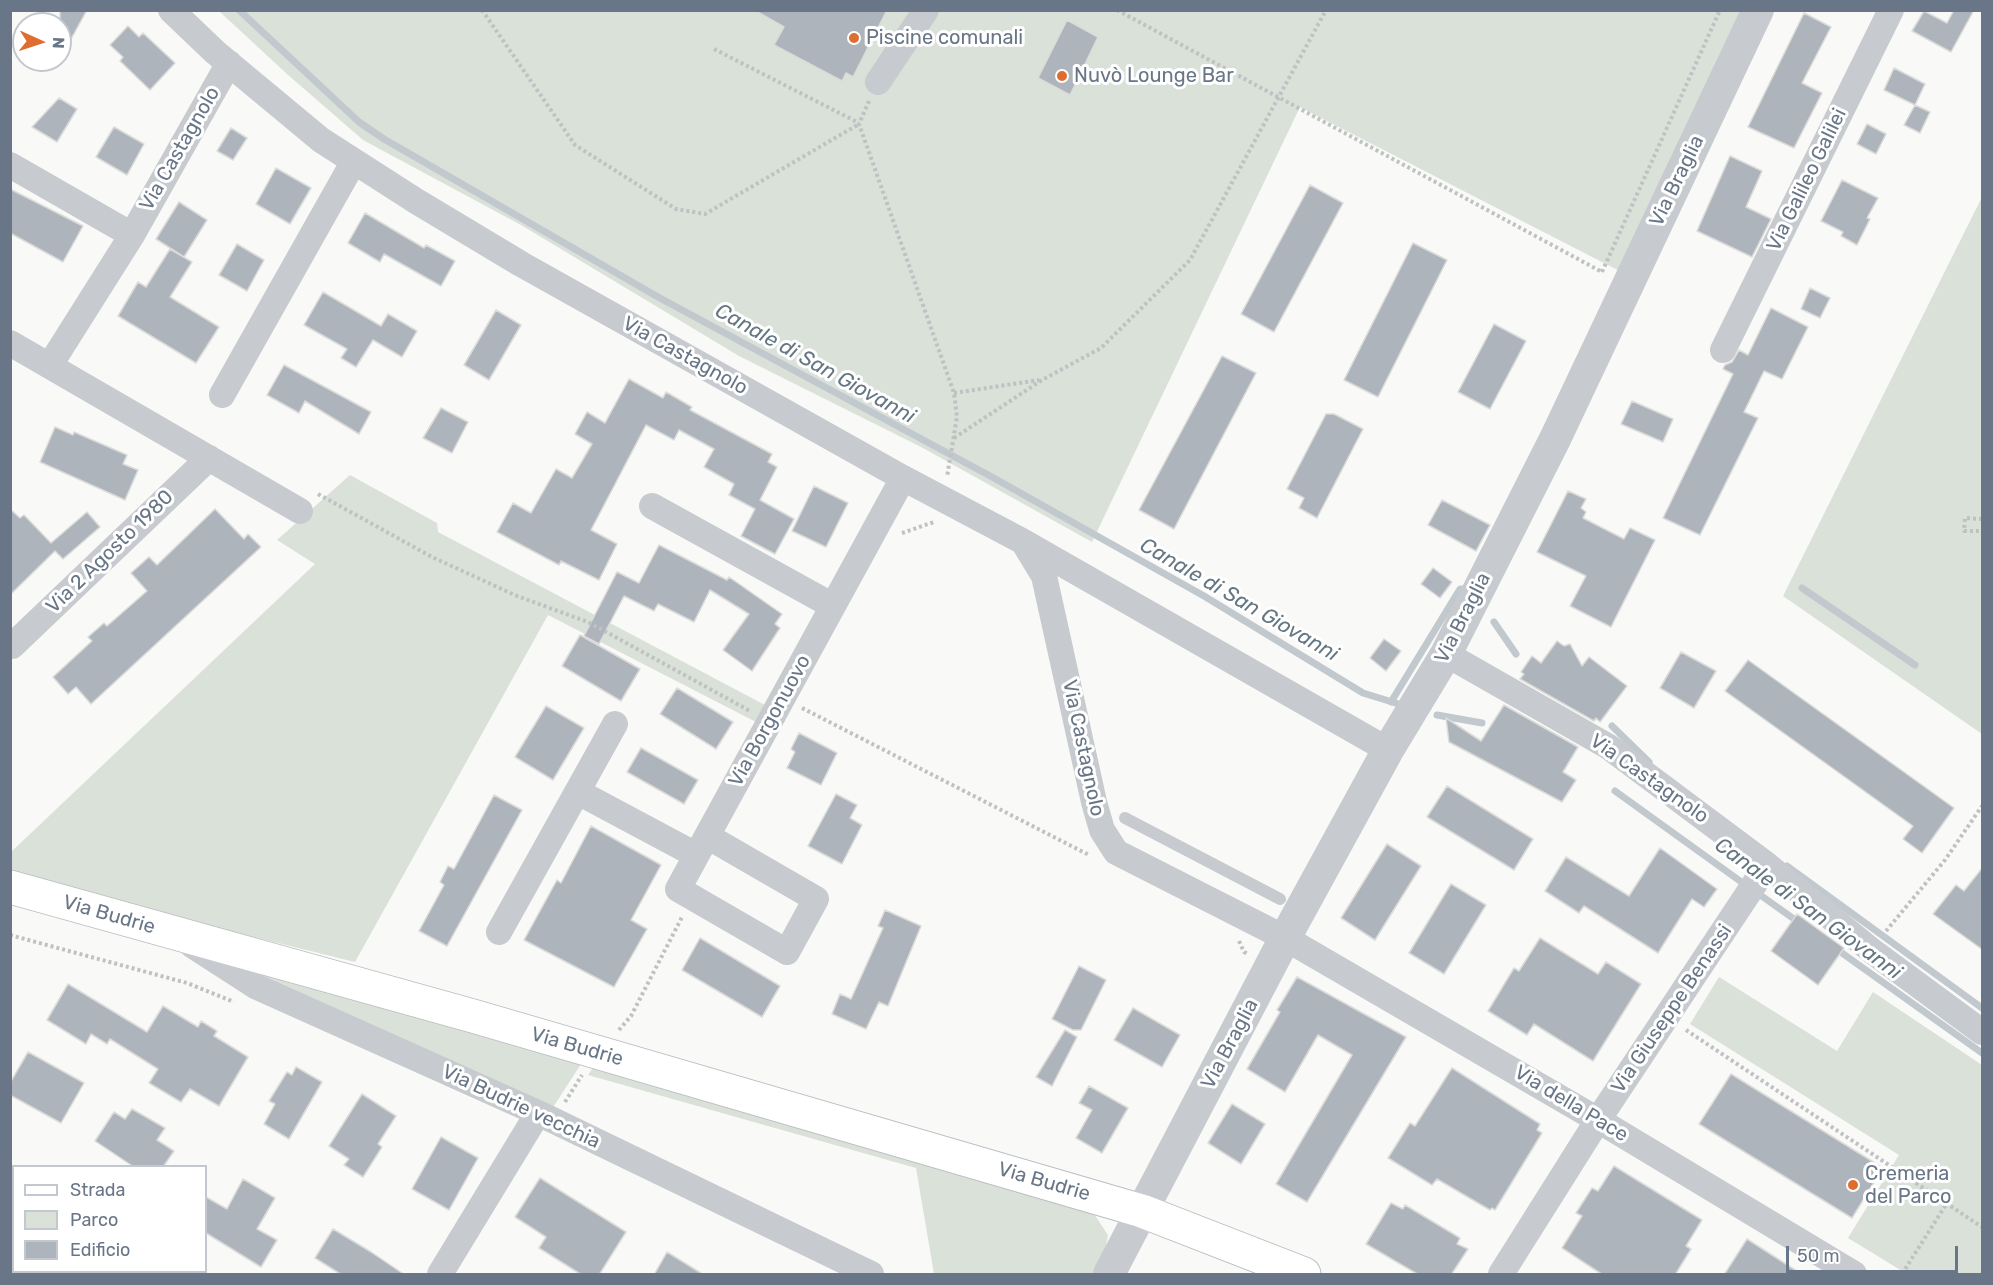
<!DOCTYPE html>
<html>
<head>
<meta charset="utf-8">
<style>
	body { margin:0 }
	#map { position:relative; width:1993px; height:1285px; overflow:hidden; background:#f9f9f7; font-family:Rubik,sans-serif }
	canvas { display:block }
	.frame { position:absolute; inset:0; border:12px solid #697687; pointer-events:none }
	.legend { position:absolute; left:12px; top:1165px; width:195px; height:108px; box-sizing:border-box; background:#fff; border:2px solid #c3c8cf; margin:0; padding:8px 10px; list-style:none; font-size:18px; color:#697687 }
	.legend li { display:flex; align-items:center; gap:12px; height:30px }
	.legend b { width:30px; border:2px solid #c3c8cf }
	.north { position:absolute; left:12px; top:12px; width:60px; height:60px; box-sizing:border-box; background:#fff; border:2px solid #c3c8cf; border-radius:50%; rotate:93deg; font-size:16px; font-weight:700; line-height:24px; text-align:center; color:#697687 }
	.north::after { content:''; display:block; margin:auto; width:21px; height:27px; background:#e06d30; clip-path:polygon(50% 0,100% 100%,50% 72%,0 100%) }
	.scale { position:absolute; left:1786px; top:1246px; width:172px; height:27px; box-sizing:border-box; border:3px solid #697687; border-top:0; padding-left:8px; font-size:18px; line-height:21px; white-space:nowrap; color:#697687; -webkit-text-stroke:4px #fff; paint-order:stroke }
</style>
</head>
<body>
<div id="map">
<canvas width="1993" height="1285"></canvas>
<div class="frame"></div>
<ul class="legend">
<li><b style="height:8px;background:#fff"></b>Strada</li>
<li><b style="height:16px;background:#dae1d8"></b>Parco</li>
<li><b style="height:16px;background:#aeb4bb"></b>Edificio</li>
</ul>
<div class="north">N</div>
<div class="scale">50 m</div>
</div>
<script>
const c = document.querySelector('canvas').getContext('2d');
c.lineJoin = 'round';
function fill(path, color) { c.fillStyle = color; c.fill(path, 'evenodd'); }
function stroke(path, color, width, dash) { c.strokeStyle = color; c.lineWidth = width; c.lineCap = dash ? 'butt' : 'round'; c.setLineDash(dash || []); c.stroke(path); }
function label(font, color, halo, rows, align = 'center') {
  c.font = font + ' Rubik,sans-serif'; c.lineWidth = 6; c.setLineDash([]); c.textBaseline = 'middle'; c.strokeStyle = halo; c.fillStyle = color; for (const [text, x, y, turn = 0] of rows) {
    c.save(); c.translate(x, y); c.rotate((+turn || 0) * Math.PI / 180); c.textAlign = isNaN(turn) ? turn : align; if (halo) c.strokeText(text, 0, 0); c.fillText(text, 0, 0); c.restore();
  }
}
fill(new Path2D(`
	M219 11H1765L1637 280 1300 107 1092 542 923 448 739 356 521 225 363 140 287 74Z
	M1982 197V734L1783 596Z
	M350 475 437 523 438 532 765 705 756 722 548 615 355 962 11 877V852L315 564 277 540Z
	M229 960 583 1061 552 1109Z
	M1719 977 1837 1051 1873 992 1982 1065V1274H1907L1848 1238 1899 1155 1690 1024Z
	M594 1066 1092 1211 1108 1235 1105 1251 1094 1274H934L916 1168 588 1075Z`), '#dae1d8');
stroke(new Path2D(`
	M239 10 359 122 384 139 658 297 992 477 1204 596 1363 693 1402 705
	M1802 588 1915 665
	M1494 622 1516 654
	M1391 702 1460 589H1469
	M1437 715 1482 723
	M1612 726 1649 762
	M1615 791 1747 886
	M1787 866 1982 1008
	M1756 892 1801 924
	M1835 948 1982 1053`), '#c1c9ce', 7);
const building = new Path2D(`
	M60 10H87L60 59Z
	M754 10H887L853 77 846 73 842 81 774 45 784 27Z
	M1954 10H1974L1951 52 1912 31 1924 11 1947 23Z
	M1804 13 1831 27 1802 83 1822 93 1794 148 1748 127Z
	M1067 20 1098 37 1070 95 1038 78Z
	M128 26 139 37 143 33 175 63 150 90 120 61 123 57 110 45Z
	M1894 68 1925 84 1915 105 1884 90Z
	M59 98 77 109 57 142 32 127Z
	M1915 105 1930 112 1920 133 1904 125Z
	M1867 124 1886 134 1876 154 1857 144Z
	M114 127 144 144 127 175 96 157Z
	M231 128 247 138 233 160 217 151Z
	M1730 156 1762 171 1746 207 1771 219 1752 257 1697 231Z
	M276 168 311 188 290 224 256 204Z
	M1842 180 1878 198 1867 218 1870 219 1857 245 1841 236 1843 232 1821 221Z
	M1310 185 1343 203 1274 332 1241 314Z
	M10 189 83 226 63 262 10 233Z
	M179 202 207 220 184 257 156 239Z
	M365 213 424 248 426 245 455 261 441 286 384 254 380 262 348 243Z
	M1413 243 1447 260 1378 397 1344 380Z
	M237 244 264 260 247 291 219 275Z
	M170 249 192 262 170 297 219 327 196 363 118 316 138 282 146 287Z
	M1810 288 1830 298 1820 318 1801 309Z
	M323 292 381 326 388 314 417 331 402 357 373 340 356 367 341 358 347 349 304 325Z
	M1771 308 1808 327 1782 379 1764 371 1744 412 1758 418 1700 535 1663 518 1733 374 1723 369 1725 365 1732 362 1739 350 1748 355Z
	M496 310 521 325 489 380 464 365Z
	M1494 324 1526 341 1490 409 1458 392Z
	M1222 356 1256 373 1174 529 1139 510Z
	M284 365 371 412 359 434 305 401 299 413 267 395Z
	M629 379 663 398 666 392 692 407 690 410 772 454 768 462 777 467 760 500 794 519 775 554 741 536 755 509 729 495 734 484 704 467 714 449 679 430 674 440 646 425 591 530 617 544 599 580 561 561 559 565 497 532 513 503 531 513 556 469 572 478 592 444 575 434 587 412 605 423Z
	M1632 401 1673 419 1663 442 1621 424Z
	M441 408 468 422 452 453 423 438Z
	M1326 414H1334L1363 429 1317 518 1299 508 1304 498 1287 489Z
	M55 427 73 435 74 432 127 455 123 464 138 470 125 500 40 462Z
	M814 486 848 503 826 547 792 531Z
	M1568 491 1586 499 1581 508 1586 512 1583 518 1624 539 1630 528 1655 540 1611 627 1570 606 1586 576 1537 552Z
	M1442 500 1490 525 1476 551 1428 525Z
	M10 509 20 518 24 515 51 543 87 512 100 527 63 559 55 551 10 595Z
	M215 509 244 539 248 534 261 547 91 704 76 687 68 694 53 677 92 641 88 637 104 623 107 626 147 591 131 573 149 557 157 565Z
	M659 545 727 580 729 577 782 614 775 624 780 628 752 671 723 650 749 614 710 590 694 622 658 604 654 611 624 596 599 644 584 636 617 572 639 583Z
	M1433 568 1452 582 1440 598 1421 584Z
	M580 635 640 669 621 701 562 666Z
	M1384 639 1401 651 1386 671 1370 658Z
	M1557 641 1564 646 1570 644 1582 666 1589 657 1627 686 1600 722 1596 718 1594 721 1520 679 1524 674 1521 672 1532 656 1541 663Z
	M1681 652 1716 671 1694 708 1660 688Z
	M1748 660 1954 808 1922 853 1903 839 1913 826 1725 691Z
	M677 688 733 722 716 749 660 714Z
	M1504 705 1578 747 1563 772 1576 780 1562 802 1449 742 1446 718 1481 741Z
	M546 706 584 728 553 780 515 757Z
	M799 733 837 753 821 785 787 768 795 752 791 749Z
	M641 748 698 780 684 804 627 772Z
	M1447 786 1533 839 1514 870 1427 817Z
	M836 794 857 805 850 818 862 825 842 864 808 846Z
	M494 795 522 810 447 946 419 931 444 885 440 882 448 866 454 869Z
	M591 826 661 865 631 920 647 929 614 987 524 940 557 880 561 883Z
	M1387 844 1421 866 1375 940 1341 918Z
	M1660 848 1717 889 1704 907 1692 899 1658 953 1584 906 1579 913 1545 891 1566 857 1629 896Z
	M1983 867V950L1933 914 1956 885 1964 891Z
	M1451 884 1486 905 1444 974 1409 953Z
	M885 910 921 926 888 1006 879 1002 866 1029 832 1014 840 994 851 999 883 928 878 926Z
	M1797 914 1844 948 1818 985 1771 951Z
	M700 938 780 986 762 1017 682 970Z
	M1540 938 1598 974 1606 962 1641 984 1593 1061 1534 1024 1527 1035 1488 1011 1514 968 1519 971Z
	M1079 966 1106 980 1081 1030H1073L1052 1019Z
	M1297 977 1406 1037 1307 1202 1276 1184 1352 1055 1318 1035 1285 1092 1247 1069 1280 1012 1277 1010Z
	M68 984 147 1032 163 1006 198 1027 201 1021 217 1031 214 1036 248 1057 219 1106 190 1089 181 1102 149 1083 158 1069 110 1039 107 1044 91 1034 86 1044 47 1020Z
	M1133 1008 1180 1035 1162 1067 1114 1040Z
	M1065 1030 1077 1037 1052 1086 1036 1077Z
	M28 1052 84 1083 61 1123 10 1095V1083Z
	M296 1067 322 1082 289 1139 264 1124 275 1104 269 1101 287 1072 292 1075Z
	M1452 1068 1540 1124 1537 1130 1542 1133 1495 1210 1492 1208 1490 1210 1437 1179 1432 1185 1388 1158 1410 1123 1415 1126Z
	M1731 1074 1883 1168 1852 1218 1699 1124Z
	M1089 1086 1128 1108 1102 1153 1076 1138 1092 1110 1079 1103Z
	M362 1094 396 1116 378 1144 382 1147 363 1177 344 1165 349 1159 329 1146Z
	M1232 1104 1265 1124 1241 1164 1208 1143Z
	M132 1109 165 1128 157 1140 174 1151 163 1167H134L95 1141 114 1112 125 1119Z
	M441 1137 478 1158 449 1210 412 1189Z
	M1614 1166 1702 1220 1686 1246 1691 1249 1675 1275H1603L1562 1248 1582 1216 1576 1213 1592 1188 1598 1191Z
	M540 1178 626 1232 599 1275H582L539 1248 546 1237 515 1217Z
	M243 1179 275 1198 257 1229 277 1240 261 1267 206 1233V1197L227 1209Z
	M1391 1203 1403 1209 1405 1205 1460 1238 1457 1244 1468 1249 1451 1275H1419L1366 1244Z
	M333 1229 371 1252 405 1275H342L315 1258Z
	M1747 1239 1803 1275H1724Z
	M667 1252 704 1275H654Z`);
fill(building, '#aeb4bb');
stroke(building, '#dbdbd9', 1.5);
const secondary = new Path2D(`
	M10 887 473 1016 1142 1211 1304 1274`);
stroke(secondary, '#babdc2', 35);
stroke(new Path2D(`
	M482 10 575 145 676 209 705 214 859 124
	M1117 10 1602 272
	M714 49 859 123
	M869 101 859 124 954 393 957 417 947 477
	M1602 272 1720 10
	M954 393 1039 380
	M954 438 1042 380 1101 348 1190 260 1326 10
	M318 494 432 557 517 596 588 622 750 711
	M1982 519 1965 518 1964 531H1982
	M902 533 934 522
	M802 708 1089 855
	M1886 931 1945 860 1982 806
	M10 935 187 983 234 1002
	M1239 941 1244 952 1248 954
	M619 1030 631 1016 682 917
	M1686 1030 1982 1227
	M565 1102 582 1075
	M1902 1274 1947 1203`), '#bfc1c3', 4, [3, 3]);
stroke(new Path2D(`
	M1125 818 1280 899`), '#c7cace', 12);
stroke(new Path2D(`
	M171 10 215 52 321 140 416 201 521 264 903 478 1022 541 1388 750
	M878 82 926 10
	M10 165 132 235
	M10 343 300 511
	M1723 350 1891 10
	M50 365 132 235 229 63
	M222 395 354 161
	M652 506 833 606
	M1024 543 1044 576 1094 802 1102 830 1116 852 1285 938 1598 1120 1854 1274
	M12 646 209 458
	M1446 654 1609 747 1767 865 1872 951 1982 1032
	M578 792 696 855
	M707 836 816 899 787 952 678 889 903 478
	M499 932 615 724
	M192 945 257 987 538 1113 871 1274
	M10 1179 14 1181
	M166 1272 171 1274
	M440 1274 538 1113
	M1501 1274 1598 1120 1767 865`), '#c7cace', 26);
stroke(new Path2D(`
	M1109 1274 1285 938 1388 750 1446 654 1555 439 1758 10`), '#c7cace', 32);
stroke(secondary, '#fff', 33);
for (const [x, y, r, color] of [
	[854,38,6,"#e06d30"],
	[1062,76,6,"#e06d30"],
	[1853,1185,6,"#e06d30"]
]) { const dot = new Path2D(); dot.arc(x, y, r, 0, 2 * Math.PI); c.fillStyle = color; c.fill(dot); stroke(dot, '#fff', 2); }
label('20px', '#697687', '#fff', [
	["Piscine comunali",866,38],
	["Nuvò Lounge Bar",1074,76],
	["Cremeria",1865,1174],
	["del Parco",1865,1197]
], 'left');
label('20px', '#697687', '#fff', [
	["Via Castagnolo",180,149,-60],
	["Via Galileo Galilei",1807,180,-64],
	["Via Braglia",1677,181,-64],
	["Via Castagnolo",685,356,29],
	["Via 2 Agosto 1980",110,552,-44],
	["Via Braglia",1463,618,-63],
	["Via Borgonuovo",770,721,-61],
	["Via Castagnolo",1083,748,78],
	["Via Castagnolo",1649,779,35],
	["Via Budrie",109,915,16],
	["Via Giuseppe Benassi",1672,1009,-56],
	["Via Braglia",1230,1044,-62],
	["Via Budrie",577,1047,16],
	["Via della Pace",1571,1104,31],
	["Via Budrie vecchia",521,1107,25],
	["Via Budrie",1044,1182,16]
]);
label('italic 21px', '#657782', '#fff', [
	["Canale di San Giovanni",815,364,29],
	["Canale di San Giovanni",1239,600,30],
	["Canale di San Giovanni",1808,909,36]
]);
</script>
</body>
</html>
